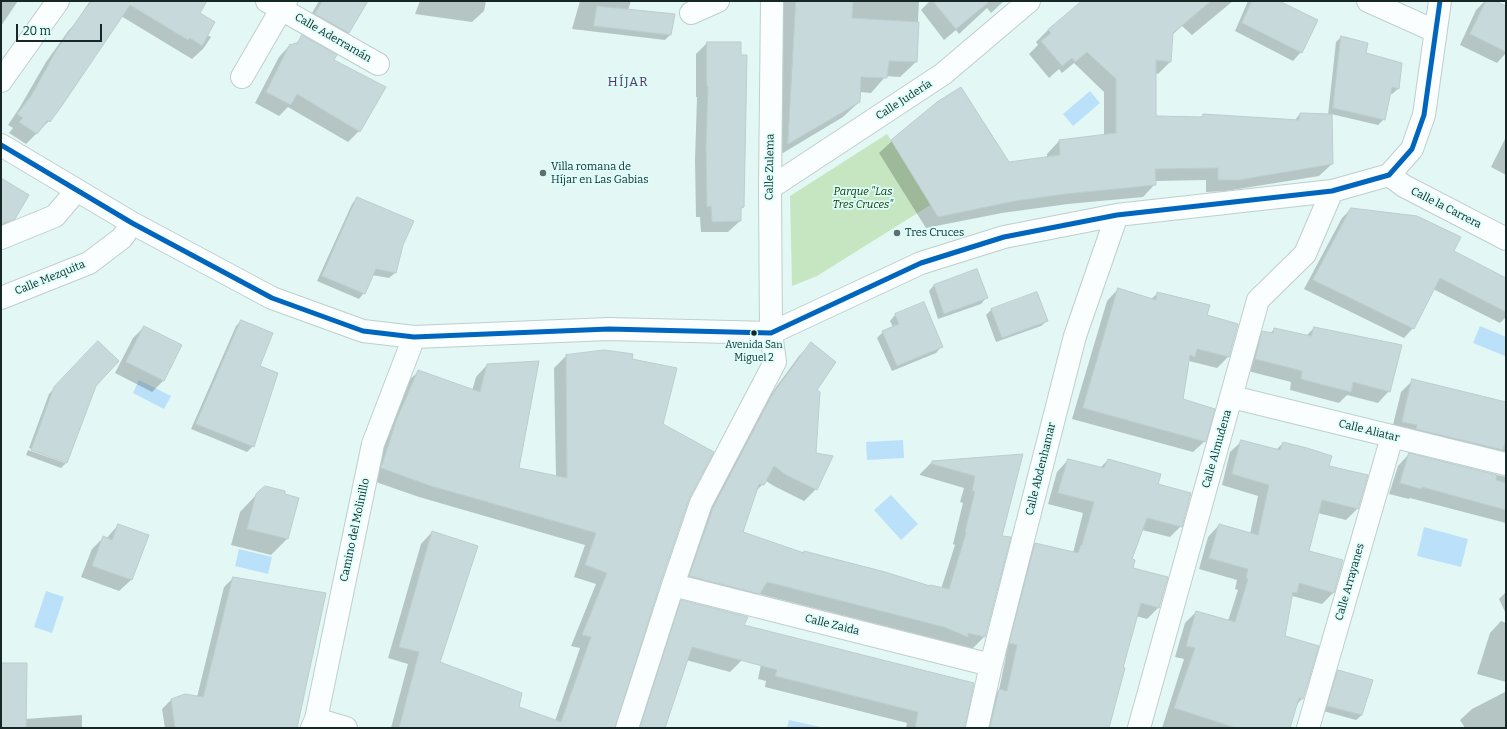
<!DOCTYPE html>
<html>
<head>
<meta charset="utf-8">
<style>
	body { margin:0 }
	#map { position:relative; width:1507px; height:729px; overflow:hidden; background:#e3f7f5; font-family:Bitter,serif }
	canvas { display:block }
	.frame { position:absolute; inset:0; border:2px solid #162726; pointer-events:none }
	.scale { position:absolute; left:16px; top:24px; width:86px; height:18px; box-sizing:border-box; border:2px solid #162726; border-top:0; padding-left:5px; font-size:12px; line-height:14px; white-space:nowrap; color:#162726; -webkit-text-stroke:3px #dbfffb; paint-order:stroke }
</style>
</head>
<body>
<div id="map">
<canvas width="1507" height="729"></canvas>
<div class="frame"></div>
<div class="scale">20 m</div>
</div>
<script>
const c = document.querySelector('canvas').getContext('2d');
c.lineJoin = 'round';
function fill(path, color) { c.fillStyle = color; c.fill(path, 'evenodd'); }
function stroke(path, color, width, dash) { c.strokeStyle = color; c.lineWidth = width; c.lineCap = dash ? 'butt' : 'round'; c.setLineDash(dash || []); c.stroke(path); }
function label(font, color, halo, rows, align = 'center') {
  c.font = font + ' Bitter,serif'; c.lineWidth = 3.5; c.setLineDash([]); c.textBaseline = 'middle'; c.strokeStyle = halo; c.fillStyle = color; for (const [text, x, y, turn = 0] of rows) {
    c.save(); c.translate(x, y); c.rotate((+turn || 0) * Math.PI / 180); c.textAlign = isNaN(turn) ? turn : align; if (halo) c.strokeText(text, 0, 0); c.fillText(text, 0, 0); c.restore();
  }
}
fill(new Path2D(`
	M887 134 932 204 817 276 792 286 790 196Z`), '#c6e6c1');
fill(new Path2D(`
	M1090 91 1100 103 1073 126 1063 114Z
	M1480 326 1506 337 1505 356 1473 343Z
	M139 380 171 396 164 409 133 393Z
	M903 440 904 458 867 460 866 442Z
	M891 495 918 524 901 540 874 510Z
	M1424 527 1468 539 1461 567 1417 556Z
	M239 549 272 557 268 574 235 566Z
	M46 591 64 597 52 633 34 627Z
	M789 720 825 728H787Z`), '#bbe1fa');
fill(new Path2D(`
	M1 1H18L1 26Z
	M90 1H194L207 35 211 37 203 49 192 59 121 16 49 121 26 144 9 133 13 128 8 125 20 107 46 62 69 30 75 24Z
	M319 1H366L348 33 337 44 305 25Z
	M420 1H486L484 11 472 22 415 14Z
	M580 1H631L628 10 670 35 665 40 572 29Z
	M782 1H919L916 62 900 77 886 76 871 93 860 92 859 102 843 117 773 159Z
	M930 1H1004L991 13 987 8 959 34 956 30 944 40 921 10Z
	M1083 1H1233L1192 35 1182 26 1172 35 1170 62 1158 74 1155 73V117L1200 118 1204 115 1294 121 1300 114 1328 115 1336 42 1341 37 1365 54 1398 89 1392 94 1390 93 1384 119 1378 125 1331 114 1332 164 1319 176 1226 191 1206 192V180L1155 181V184L1143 197 1068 204 1002 213 926 228 879 153 892 141 1008 163 1047 158V154L1059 141 1104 136V92L1074 63 1062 73 1059 69 1049 78 1029 54 1038 45 1036 42 1048 30Z
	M1248 1H1277L1301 52 1293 61 1235 31Z
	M1485 1H1492L1506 7V53L1497 63 1460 45 1476 10Z
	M303 37 333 60 359 131 348 142 288 107 279 116 255 103 279 57 290 45 292 46 295 44Z
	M707 43H740L743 207 740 210V221L728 232H701L700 217H696L695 160 697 97H696V54Z
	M1506 137V175L1491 167Z
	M1 179 16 215 1 230Z
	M357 198 402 245 395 273 389 278 372 275 364 293 359 299 317 281 352 204Z
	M1351 209 1452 252 1506 279V317L1500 323 1433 289 1413 328 1404 338 1304 289 1342 218Z
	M976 270 986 298 981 304 938 319 929 291 934 285Z
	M1118 289 1151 299 1158 293 1206 316 1228 357 1217 368 1189 361 1187 363 1181 400 1205 441 1193 452 1072 419 1107 301Z
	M991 310 1047 321 1041 326 996 342 986 315Z
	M895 315 941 347 936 353 892 371 877 338 883 332 893 327 890 321Z
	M241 321 259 367 253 446 247 452 191 429 236 326Z
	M144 327 181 345 163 381 152 392 115 373 133 338Z
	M1314 328 1389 391 1378 403 1347 395 1339 403 1290 390 1291 382 1244 370 1251 343 1263 332 1270 334 1274 329 1306 336Z
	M98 343 95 385 67 462 61 468 26 455 28 450 65 463V461L29 448 49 394Z
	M811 344 815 390V454L816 489 804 501 774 486 766 481 755 492 742 533 803 554 804 552 929 587 941 589 955 545 953 544 963 503 960 502 964 488 920 475V474L932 462 1021 455 1001 536 1009 538 984 637 972 649 958 645 955 648 932 638 759 594 747 606 678 588 701 521 760 409 799 356Z
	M566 356 631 360 661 425 688 498 660 581 614 728H391L408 664 388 658 421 544 432 532 438 662 517 707 555 721 580 648 571 646 596 584 574 577 585 545 419 497 370 480 407 382 419 371 472 391 476 377 487 365 518 469 556 476 554 368Z
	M1413 380 1506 403V470L1391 433 1401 392Z
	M1242 441 1276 450 1283 443 1328 466 1367 476 1357 509 1346 520 1318 513 1308 551 1342 561 1333 593 1322 604 1292 596 1283 637 1302 699 1295 706 1289 728H1162L1184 659 1175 657 1185 623 1196 612 1228 621 1238 590 1235 589 1237 580 1199 569 1208 537 1219 525 1250 534 1258 496 1222 485 1230 452Z
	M1409 454 1506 477V523L1410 498 1409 499 1389 494 1398 466Z
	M1068 460 1100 468 1108 460 1157 485 1181 526 1170 537 1142 530 1130 559 1132 568 1158 608 1147 619 1136 616 1122 669 1108 728H985L988 701 999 690 1006 656 999 655 1024 555 1035 544 1073 553 1083 513 1048 504 1057 472Z
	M256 495H283L287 539 271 555 231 545 240 512Z
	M118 525 147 535 131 580 119 591 81 577 92 549 103 538 106 539Z
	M233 578 295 728H165L162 709 171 700 197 697 224 587Z
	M1506 592V614L1499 599Z
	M682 601 742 626V660L730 672 686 660 664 728H633L670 613Z
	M1501 621 1506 623V682L1477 674 1490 633Z
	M765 645 964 728H906L907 723 765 687 766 681 758 679Z
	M1 664 25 719 82 715V728H1Z
	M1338 671 1362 715 1356 720 1323 711 1333 676Z
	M1505 692 1506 694V728H1465L1460 720 1472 709Z`), '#0003');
const building = new Path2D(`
	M91 1H207L200 13 215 22 202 46 190 38 188 40 130 5 61 107 50 122 48 120 37 134 19 122 23 118 17 114 31 96 56 51Z
	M323 1H368L349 33 315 14Z
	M796 1H853L852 18 919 22 917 62 889 61 887 78 861 77 860 102 788 144Z
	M933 1H990L956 29Z
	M1082 1H1211L1173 33 1171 62 1156 60V116L1202 117 1203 114 1299 120 1300 113 1332 114 1333 164 1239 180H1218V168L1155 169 1156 185 1065 194 1015 201 938 217 891 140 937 102 961 87 1009 162 1060 155 1059 140 1116 133V79L1087 52 1075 62 1072 58 1062 66 1041 41 1051 33 1048 30Z
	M1252 1H1279L1318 20 1302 53 1242 23Z
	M1486 1H1495L1506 6V52L1470 34Z
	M597 6 675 14 671 35 594 26Z
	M302 35 337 55 334 60 386 87 360 132 297 94 291 105 266 92 290 44 293 45 294 43 297 44Z
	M1341 36 1368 43 1366 53 1402 63 1399 89 1392 87 1385 120 1333 108Z
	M707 42H741V55H747L744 207 741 208V221L712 222 711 206 707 207 706 148 708 86H707Z
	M1 178 29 195 15 219 1 224Z
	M357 197 414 221 403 245 396 273 376 269 365 294 322 276Z
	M1351 208 1417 216 1461 237 1454 251 1506 278V312L1440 278 1414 329 1313 280Z
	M977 269 988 298 944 314 934 285Z
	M1118 288 1156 300 1157 292 1210 305 1207 315 1238 324 1229 357 1197 349 1195 357 1190 355 1183 399 1215 409 1206 442 1083 408Z
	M1037 292 1048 321 1002 338 991 309Z
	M924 302 943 347 897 366 882 331 899 324 895 314Z
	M241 320 273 333 260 366 278 373 254 447 196 424Z
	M144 326 182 345 164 381 126 362Z
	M1314 327 1402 345 1390 392 1353 382 1351 392 1327 386 1301 379 1302 371 1255 359 1262 331 1273 333 1274 328 1311 336Z
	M98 341 119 361 96 386 67 463 31 450 54 387Z
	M811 342 836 362 817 390 820 392 816 453 833 456 817 490 786 475 774 466 764 485 759 484 743 532 804 553V551L885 572 930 586V585L949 589 966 533 965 532 975 491H972L975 476 932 464V461L1023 454 1002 536 1011 537 985 637 968 633V637L944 627 767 582 760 594 689 576 713 508 772 395Z
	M605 350 633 354 632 359 677 368 663 424 714 452 689 499 661 581 615 728H399L419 652 399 647 432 531 478 546 440 662 522 693 519 707 561 722 591 637 582 635 607 573 585 565 596 533 431 486 381 468 396 421 418 370 480 392 487 364 539 361 519 468 567 478 566 355Z
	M1412 379 1506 402V439L1503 450 1416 429 1417 425 1402 422Z
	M1241 440 1280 450 1283 442 1307 448 1332 456 1329 466 1368 475 1358 509 1322 500 1309 551 1343 560 1334 593 1299 583 1297 593 1293 592 1285 636 1319 646 1303 699 1299 698 1290 728H1236L1174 708 1195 648 1186 646 1196 611 1235 622 1248 579 1246 578 1248 569 1209 558 1219 524 1258 535 1269 485 1232 474Z
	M1409 453 1497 475 1496 480 1506 483V510L1422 487 1421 489 1400 483Z
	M1068 459 1104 468 1108 459 1161 474 1158 484 1191 493 1182 527 1147 518 1132 559 1135 560 1133 568 1168 577 1159 608 1141 603 1123 668H1125L1109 728H990L999 689 1007 691 1017 645 1009 643 1035 543 1078 553 1081 545H1082L1094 502 1058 493Z
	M265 486 285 491V494L299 498 288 539 247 529 256 494Z
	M118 524 149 535 132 580 92 566 103 536 112 540Z
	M233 577 326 593 297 728H175L171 699 185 694 203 697Z
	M681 600 748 617 744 625 974 683 965 728H915L918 712 775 676 777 670 692 647 665 728H640Z
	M1 663H27L26 728H1Z
	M1338 670 1373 680 1362 715 1327 706Z`);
fill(building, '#c8d9db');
stroke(building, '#bbcdcd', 1);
const minor = new Path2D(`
	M267 1 378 64
	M1368 1 1435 31
	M691 13 718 1
	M242 77 286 1
	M1 81 58 1
	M1 145 132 223 272 298 363 331 414 337 609 329 771 333 921 263 1004 237 1117 215 1332 191 1389 175
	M1389 175 1412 149 1424 115 1440 1
	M1389 175 1404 186 1506 239
	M770 188 943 74 1029 1
	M1 238 55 216 77 190
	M1 298 89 263 122 238 132 223
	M1232 397 1506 464
	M673 585 991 665
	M316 719 346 728
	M312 728 316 719 373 444 414 337
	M627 728 673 585 701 503 775 362 771 333 770 188 772 1
	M977 728 991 665 1075 336 1117 215
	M1139 728 1258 300 1305 254 1332 191
	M1308 728 1392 437`);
stroke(minor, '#becfcd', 24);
stroke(minor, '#fbfefe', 22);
stroke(new Path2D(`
	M1 145 132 223 272 298 363 331 414 337 609 329 771 333 921 263 1004 237 1117 215 1332 191 1389 175 1412 149 1424 115 1440 1`), '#0065bd', 5);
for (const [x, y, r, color] of [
	[543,173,4,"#5e706e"],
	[897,233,4,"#5e706e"],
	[754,333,3.5,"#162726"]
]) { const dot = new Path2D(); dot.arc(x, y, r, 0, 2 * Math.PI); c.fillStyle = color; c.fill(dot); stroke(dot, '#dbfffb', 1.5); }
label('10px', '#162726', '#dbfffb', [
	["Avenida San",754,345],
	["Miguel 2",754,358]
]);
label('11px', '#162726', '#dbfffb', [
	["Calle Aderramán",333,38,30],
	["Calle Judería",904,100,-33],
	["Calle Zulema",770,167,-89],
	["Calle la Carrera",1446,208,27],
	["Calle Mezquita",50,278,-22],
	["Calle Aliatar",1369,431,14],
	["Calle Almudena",1217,449,-74],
	["Calle Abdenhamar",1041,469,-76],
	["Camino del Molinillo",355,530,-78],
	["Calle Arrayanes",1350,582,-74],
	["Calle Zaida",832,625,14]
]);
label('11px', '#162726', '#dbfffb', [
	["Villa romana de",551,167],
	["Híjar en Las Gabias",551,180],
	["Tres Cruces",905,233]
], 'left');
label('italic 11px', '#163400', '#dbfffb', [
	["Parque \"Las",863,192],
	["Tres Cruces\"",863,205]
]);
c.letterSpacing = '1px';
label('13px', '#5d3064', '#dbfffb', [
	["HÍJAR",628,82]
]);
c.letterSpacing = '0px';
</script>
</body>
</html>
